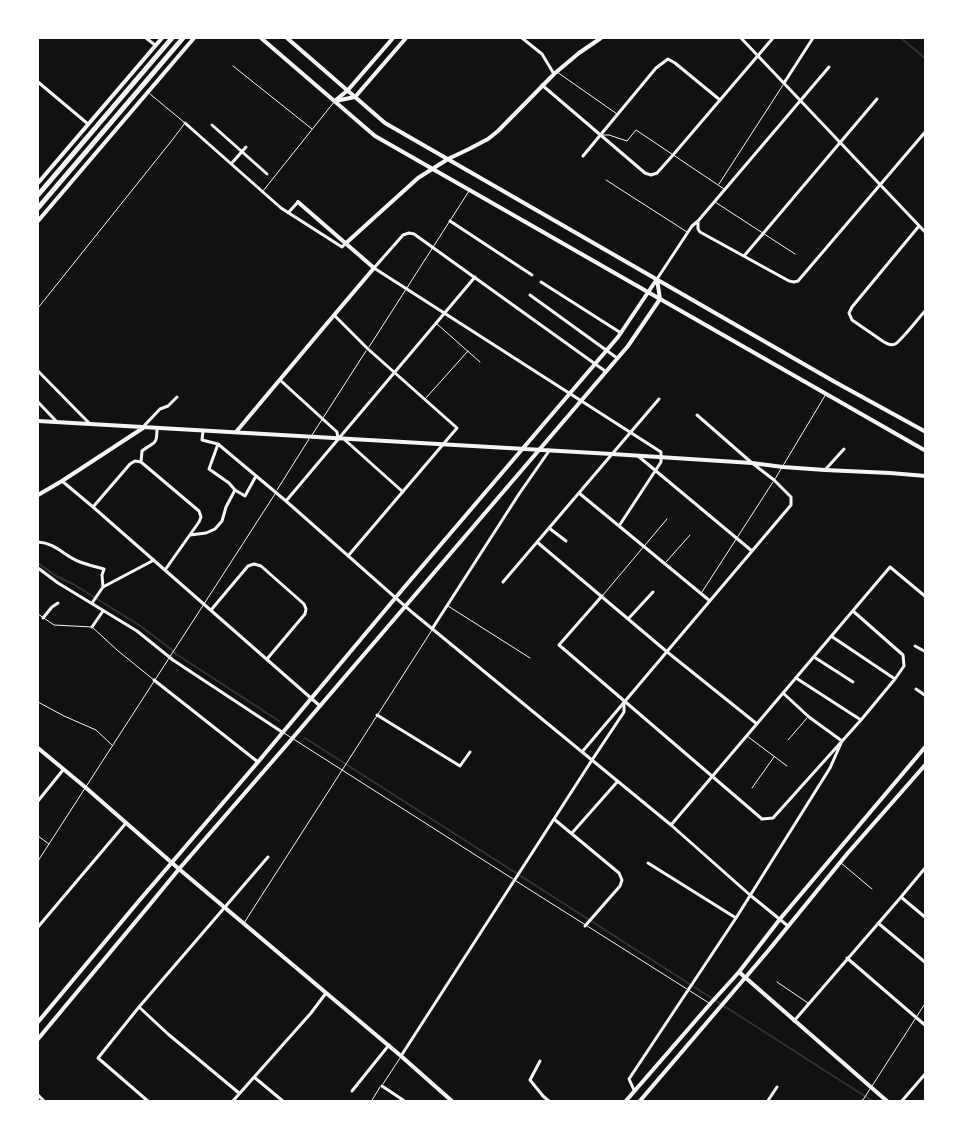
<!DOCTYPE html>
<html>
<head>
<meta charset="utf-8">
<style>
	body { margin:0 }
	#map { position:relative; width:963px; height:1139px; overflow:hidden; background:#111; font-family:Inter,sans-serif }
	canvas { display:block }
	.frame { position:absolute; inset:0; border:39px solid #fff; pointer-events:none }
</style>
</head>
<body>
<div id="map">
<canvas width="963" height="1139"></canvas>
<div class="frame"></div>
</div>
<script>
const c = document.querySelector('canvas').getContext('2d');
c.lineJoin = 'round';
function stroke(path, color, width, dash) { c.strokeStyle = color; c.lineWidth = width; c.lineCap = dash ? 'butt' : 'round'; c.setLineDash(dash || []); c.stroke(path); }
stroke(new Path2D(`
	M901 38 926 59
	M38 563 56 576 73 584 139 625 171 649 176 654 279 721
	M305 738C494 860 685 979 874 1102`), '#333', 2);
stroke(new Path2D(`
	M38 1100 39 1102`), '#333', 5.5);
stroke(new Path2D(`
	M233 66 312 129
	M557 72 617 114
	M603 135H609L627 141 636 130 724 189
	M606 180 687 232
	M719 184 783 85
	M263 191 334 102
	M715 202 795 254
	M38 308 173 139 185 123 150 94
	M437 324 480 362
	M369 347 469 191
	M425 399 468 351
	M312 435 366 351
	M775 479 826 394
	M277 490 309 439
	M666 562 690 535
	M702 592 773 482
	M603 595 667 519
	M448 606 530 658
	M38 614 54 625 92 627 117 650 154 680
	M38 702 64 716 96 730 112 745
	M284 733 513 879
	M747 736 787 766
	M788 740 807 718
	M752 788 774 757
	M38 836 49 844
	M38 861 275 494
	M841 863 872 889
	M516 881 709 1003
	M244 923 432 630
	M777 982 808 1003
	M383 1084 400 1058
	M872 1086 926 1002
	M863 1100 870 1089
	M371 1102 380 1087`), '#f5f5f5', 1);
stroke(new Path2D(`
	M146 38 155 45
	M522 38 542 54 554 74
	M741 38 926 233
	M38 82 88 124
	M784 83 813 38
	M542 85 645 173 651 175 657 173 673 155 773 38
	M185 123 281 208 342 247 345 244
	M212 125 267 174
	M583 156 656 68 668 59 675 63 720 100
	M231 164 246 147
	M288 213 298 202
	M450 221 532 275
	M698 221V229L700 232 789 281 794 282 798 281 926 131
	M919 226 852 307 849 313 852 320 884 342C888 344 891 346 895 344 901 341 920 316 926 310
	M744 256 877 99
	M657 279 692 226 698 221 829 67
	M541 282 621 333
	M530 295 617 358
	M334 315 368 349 457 428 348 556
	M38 371 90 424
	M605 371 414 234 409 233 403 235 374 268 661 452V462L619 526
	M280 380 337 432 338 439
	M38 402 57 422
	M143 427 160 409 168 406 177 397
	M203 431 202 440 218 444 286 501 413 613 671 825 750 895 788 926
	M345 440 403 492
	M218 444 209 469 229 483 235 490
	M638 456 752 551
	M141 462 199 511 201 517 199 522 165 570
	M141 462 142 451C154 441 157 447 157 428
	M825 470 844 449
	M62 481 93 507 130 464 135 461 141 462
	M579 493 710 601
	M286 501 475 277
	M93 507 320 706
	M549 528 566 541
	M190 535 206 533 215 529 222 521 226 507 235 490 245 496 256 476
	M38 542C56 543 64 556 80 562 88 565 96 567 104 569L102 575 103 587
	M537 542 666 651 757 724
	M38 568 58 583 137 631 173 660 282 732
	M503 582 659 399
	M602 596 559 645 762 819 773 818 861 720 895 679 904 666 903 655 853 611
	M92 603 103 587 154 560
	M211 610 248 566 254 564 261 566 304 604 306 609 305 614 267 659
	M43 618 52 607 58 603
	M629 618 653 592
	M92 627 103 611
	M432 629 519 494 549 451
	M831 636 895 679
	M915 646 926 652
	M814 657 853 682
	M796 678 861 720
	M154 680 258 762
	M916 689 926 696
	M377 715 460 766 470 752
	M582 752 791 505V497L774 480 752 463 697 415
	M38 801 63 770
	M554 819 619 873 622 880 620 886 585 926
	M671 825 890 567 926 597
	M572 833 618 781
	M648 863 736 918
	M901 897 926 918
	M878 923 926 963
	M38 927 126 823
	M847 958 926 1026
	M139 1007 168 1034 239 1093
	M794 1021 901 897 926 867
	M401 1056 592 760 624 712V702
	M540 1061 530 1080 543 1096 550 1102
	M254 1077 284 1102
	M382 1086 406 1102
	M634 1090 629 1079 736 918 830 768 842 741 809 717 783 693
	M352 1091 389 1045
	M38 1095 45 1102
	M149 1102 98 1058 139 1007 268 857
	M232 1102 311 1013 326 993
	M767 1102 777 1087
	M862 1102V1101
	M901 1102 926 1073`), '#f5f5f5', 3);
stroke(new Path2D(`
	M261 38 375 136 926 451
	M287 38 385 123 835 382 926 432
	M336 100 348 90 393 38
	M335 101 355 97 406 38
	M38 183 162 38
	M38 221 194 38
	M345 244 418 178 448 159 469 149 488 139 498 131 554 74 579 53 601 38
	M38 421 612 454 752 463 783 467 825 470 890 473 926 476
	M236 432 324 327 374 268 298 202
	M38 495 62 481 143 428
	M38 748 85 787 179 869 401 1056 453 1102
	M739 972 888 1102
	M38 1022 138 902 258 762 402 590 618 337 657 279
	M38 1039 147 908 179 869 290 741 628 346 660 299 657 279
	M625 1102 710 1004 739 972 780 919 926 746
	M639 1102 768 951 847 854 926 764`), '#f5f5f5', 4);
stroke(new Path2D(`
	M38 195 172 38
	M38 208 183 38`), '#f5f5f5', 5);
</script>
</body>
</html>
